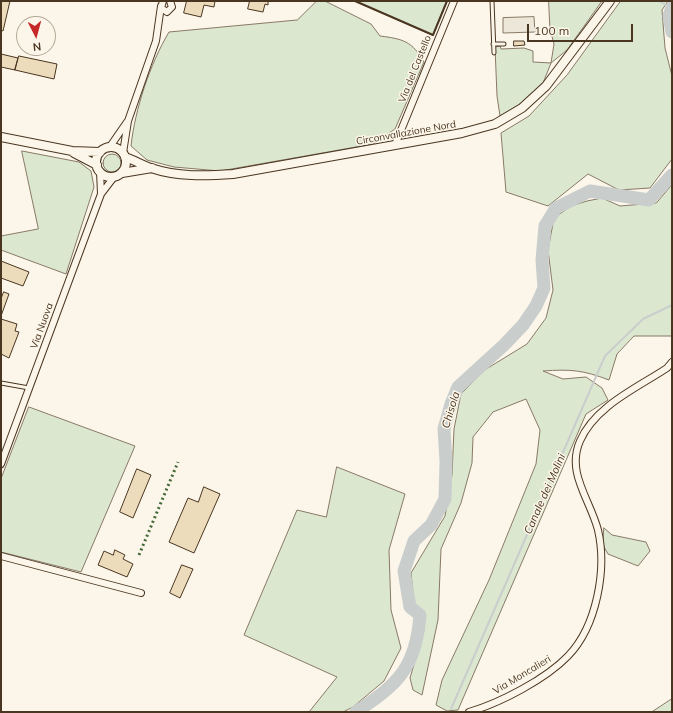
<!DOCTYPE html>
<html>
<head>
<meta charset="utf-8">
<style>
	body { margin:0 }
	#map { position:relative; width:673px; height:713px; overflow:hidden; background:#fbf6e9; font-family:Mulish,sans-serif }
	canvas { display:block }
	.frame { position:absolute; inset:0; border:2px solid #4a3520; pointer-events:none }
	.north { position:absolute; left:16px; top:16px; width:40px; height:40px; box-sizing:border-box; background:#fbf6e9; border:1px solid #b4a999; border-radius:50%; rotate:174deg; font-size:11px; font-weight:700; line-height:16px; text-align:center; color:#4a3520 }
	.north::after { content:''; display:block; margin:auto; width:14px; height:18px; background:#c62828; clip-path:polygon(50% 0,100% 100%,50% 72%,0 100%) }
	.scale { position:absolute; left:527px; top:24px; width:106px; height:18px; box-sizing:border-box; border:2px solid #4a3520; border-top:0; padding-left:5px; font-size:12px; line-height:14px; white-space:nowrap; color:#4a3520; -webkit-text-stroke:3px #fbf6e9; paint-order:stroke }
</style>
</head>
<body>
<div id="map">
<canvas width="673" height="713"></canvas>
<div class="frame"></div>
<div class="north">N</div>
<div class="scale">100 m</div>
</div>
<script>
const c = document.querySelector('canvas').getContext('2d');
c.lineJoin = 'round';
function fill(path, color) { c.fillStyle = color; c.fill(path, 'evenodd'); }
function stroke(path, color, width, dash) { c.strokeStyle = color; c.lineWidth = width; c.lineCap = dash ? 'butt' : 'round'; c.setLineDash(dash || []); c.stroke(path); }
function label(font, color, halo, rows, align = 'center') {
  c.font = font + ' Mulish,sans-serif'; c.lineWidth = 3; c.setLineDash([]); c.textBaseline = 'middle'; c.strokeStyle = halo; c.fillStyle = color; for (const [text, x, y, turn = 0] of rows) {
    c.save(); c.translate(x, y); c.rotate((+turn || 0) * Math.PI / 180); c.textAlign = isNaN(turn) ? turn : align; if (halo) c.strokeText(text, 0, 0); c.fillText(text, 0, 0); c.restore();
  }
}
const green = new Path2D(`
	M317 1H325L371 24 380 36C403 39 412 41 424 62L395 129 373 144 220 171 174 167 147 160 131 146C135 109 150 64 169 32L297 20Z
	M355 1H447L433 35Z
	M549 1H602L567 50 551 63 543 83 520 104 500 116 497 96 495 47 500 46 501 49 524 48 533 51V62L551 63 554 44 550 29Z
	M621 1H668L662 10 665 48 672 76V159L650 188 619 190 588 174 548 206 506 192 501 133 529 116 567 75Z
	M22 151 79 162 91 171 94 187 66 274 1 250V236L38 229Z
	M103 163a9 9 0 1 1 18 0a9 9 0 1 1-18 0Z
	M672 185V336H634L617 354 609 380C583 370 570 369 543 371L563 379 586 377 602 388 608 400 586 414 458 710 447 711 436 705 442 680 489 580 536 464 540 430 526 399 493 412 473 437 472 463 461 503 441 549 438 620 422 695 413 690 410 678 424 630 423 614 414 603 411 573 445 516 452 475 454 429 461 394 483 371 527 344 546 318 553 290 548 250 554 218 571 206 587 201 602 198 620 206 656 203Z
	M29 407 135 446 81 572 1 552V479Z
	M337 467 405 494 389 550 391 610 401 648 384 681 353 707 343 712H309L337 677 244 635 297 510 326 517Z
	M604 528 612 535 646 542 650 551 638 566 608 554 603 545Z
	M672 699V712H652Z`);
fill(green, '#dce7d0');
stroke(green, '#887966', 1);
const parking = new Path2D(`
	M534 17 535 32 503 33V18Z`);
fill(parking, '#ede7d9');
stroke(parking, '#887966', 1);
stroke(new Path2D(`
	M659 1 671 8
	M451 709 605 356 643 319 672 305`), '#c9cecd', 2);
stroke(new Path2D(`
	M672 7 669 16 672 32
	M356 712C398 684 416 668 420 615L410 607 404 571 414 541 431 525 445 499 446 461 444 429 451 404 458 387 504 345 523 325 536 306 544 288 542 260 545 226 556 208 590 191 649 200 672 175`), '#c9cecd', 13);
const building = new Path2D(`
	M1 1H10L3 31 1 30Z
	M187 1H215L214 7 204 5 201 17 184 13Z
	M250 1H268V5L265 4 263 12 248 9Z
	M514 41H524L525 45 514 46Z
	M1 54 18 58 15 70 1 67Z
	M19 56 57 64 54 79 15 70Z
	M1 261 29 272 23 286 1 278Z
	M4 292 9 294 1 316V299Z
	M1 319 17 324 15 331 19 332 9 358 1 354Z
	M137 469 151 475 133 518 120 512Z
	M204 487 220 494 194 553 169 542 188 498 198 502Z
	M115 550 125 555 123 559 133 564 127 577 98 565 104 551 113 555Z
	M182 565 193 569 180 598 170 593Z`);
fill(building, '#ecdcbc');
stroke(building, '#4a3520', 1);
const service = new Path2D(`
	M492 1 494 53
	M493 44H504
	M1 383 29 388`);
const minor = new Path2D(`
	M163 1 161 8 167 12 172 7 170 1
	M395 145 454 1
	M109 148 127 122
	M123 153 128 121 156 41 161 6
	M100 171 101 194
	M1 464 101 194 114 177
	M1 556 141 593
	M469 712C500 703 546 679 568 656 597 626 607 569 598 530 590 499 566 473 580 441 595 406 637 388 667 368L672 362`);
const tertiary = new Path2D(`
	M1 137 72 151 100 152
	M96 162a15 15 0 1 1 30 0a15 15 0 1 1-30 0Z
	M74 153 97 165
	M125 157C134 160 142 165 151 168 177 177 206 176 233 174L462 133 495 124 522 108 546 86 610 1
	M122 173 152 168`);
stroke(service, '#4a3520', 5);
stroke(minor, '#4a3520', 8);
stroke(tertiary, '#4a3520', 10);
stroke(service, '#fbf6e9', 3);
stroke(minor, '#fbf6e9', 6);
stroke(tertiary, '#fbf6e9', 8);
stroke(new Path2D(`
	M139 555 178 462`), '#436837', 3, [2, 3]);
stroke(new Path2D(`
	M355 1 433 35 447 1`), '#4a3520', 2);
label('10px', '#4a3520', '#fbf6e9', [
	["Via del Castello",415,69,-68],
	["Circonvallazione Nord",406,133,-10],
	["Via Nuova",42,326,-70],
	["Via Moncalieri",522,675,-31]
]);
label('italic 11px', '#4a3520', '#fbf6e9', [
	["Chisola",451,410,-73],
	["Canale dei Molini",545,494,-66]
]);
</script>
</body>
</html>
